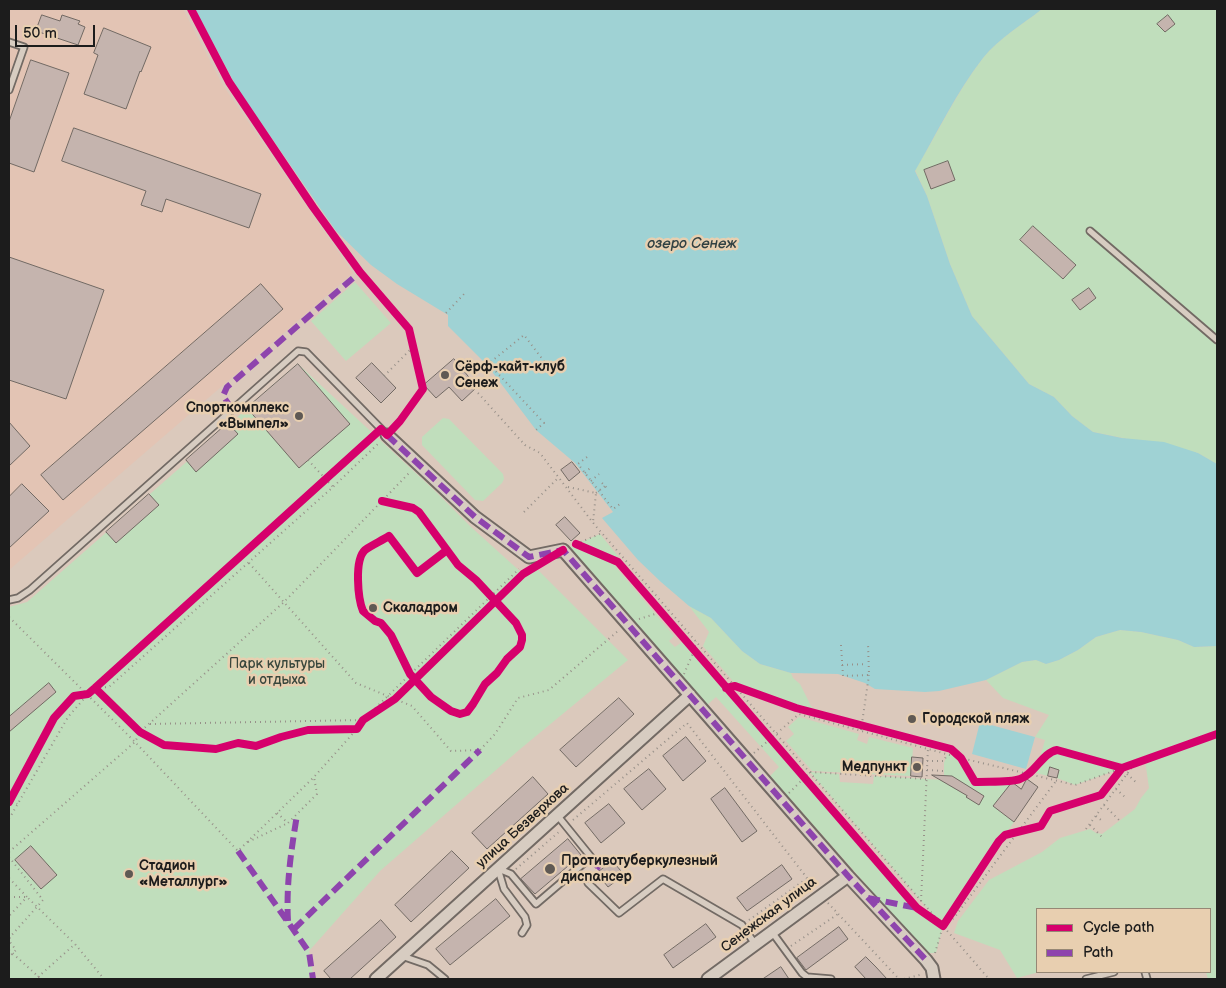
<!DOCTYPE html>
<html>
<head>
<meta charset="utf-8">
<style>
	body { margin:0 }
	#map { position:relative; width:1226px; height:988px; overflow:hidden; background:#dbc9bc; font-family:"Balsamiq Sans",sans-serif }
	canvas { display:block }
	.frame { position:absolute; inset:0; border:10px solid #1c1c1c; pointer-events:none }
	.legend { position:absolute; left:1036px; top:908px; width:175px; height:65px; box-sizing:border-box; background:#e8cfb0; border:1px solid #968775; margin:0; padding:6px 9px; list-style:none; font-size:15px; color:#1c1c1c }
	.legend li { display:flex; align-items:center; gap:10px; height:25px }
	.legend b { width:25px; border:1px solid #968775 }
	.scale { position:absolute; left:15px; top:25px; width:80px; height:22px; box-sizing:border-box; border:2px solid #1c1c1c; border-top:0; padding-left:6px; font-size:15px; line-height:18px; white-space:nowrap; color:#1c1c1c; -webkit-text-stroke:4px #e8cfb0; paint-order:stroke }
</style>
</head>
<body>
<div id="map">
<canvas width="1226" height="988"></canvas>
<div class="frame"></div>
<ul class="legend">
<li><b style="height:6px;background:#d6006c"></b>Cycle path</li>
<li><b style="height:6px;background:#8e44ad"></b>Path</li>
</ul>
<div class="scale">50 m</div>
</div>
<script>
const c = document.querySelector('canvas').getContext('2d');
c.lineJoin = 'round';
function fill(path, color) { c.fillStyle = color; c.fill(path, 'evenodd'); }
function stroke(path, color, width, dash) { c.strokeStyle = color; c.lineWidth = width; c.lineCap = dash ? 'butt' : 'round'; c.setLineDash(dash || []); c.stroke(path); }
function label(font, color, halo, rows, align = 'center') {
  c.font = font + ' "Balsamiq Sans",sans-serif'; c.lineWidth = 5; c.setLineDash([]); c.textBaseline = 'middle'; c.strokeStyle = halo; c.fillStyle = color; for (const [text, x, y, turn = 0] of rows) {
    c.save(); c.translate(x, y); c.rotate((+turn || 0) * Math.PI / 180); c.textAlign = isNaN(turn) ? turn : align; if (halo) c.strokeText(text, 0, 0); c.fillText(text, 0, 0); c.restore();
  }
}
fill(new Path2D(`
	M9 9H183L222 84 353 273 9 570Z`), '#e3c4b4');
fill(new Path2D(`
	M1042 9H1217V464L1198 453 1093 432 1072 416 1054 397 1029 384 972 316 950 264 927 196 915 170C938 133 956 93 983 58 999 38 1022 25 1042 9Z
	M355 282 391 323 346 361 311 321Z
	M298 364 434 490 471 527 523 574 538 570 628 660 519 750 380 871 309 951 313 973 307 979H9V607L27 602Z
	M443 418 449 419 503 474 504 479 502 483 483 501 475 500 422 445V437Z
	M600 534 618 556 615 566 674 636 669 641 675 647 685 640 917 908 941 924 810 772 839 774 840 782 873 784 874 776 944 780V763L947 754 961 758 975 782H1012L993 806 1014 822 943 926 936 953H929L923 949 770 776 779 767 716 697 706 706 568 548Z
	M689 606 711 618 742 651 760 664 791 673 793 678 800 684 813 710 738 687 703 646 709 632Z
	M1120 630 1141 632 1178 640 1194 647 1217 646V979H1208L1206 972H1210V909H1037V972H1039L1017 978 1000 950 954 933 958 921 989 880 1042 852 1060 838 1090 829 1096 833 1102 834 1135 809 1141 798 1149 788 1145 760 1075 785 1057 778 1059 770 1050 768 1048 776 1032 772 1038 765 1045 740 1035 737 1049 715 1003 698 986 680 1022 662 1036 660 1046 664 1059 660 1078 650 1096 637Z
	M799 717 859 734 857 740 867 744 869 737 913 748 911 776 812 771 786 741 794 734 788 727Z`), '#c0debc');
fill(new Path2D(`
	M195 9H1042C1022 25 999 38 983 58 956 93 937 133 915 171L927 196 950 264 972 316 1029 384 1054 397 1072 416 1093 432 1122 438 1164 442 1198 453 1217 464V646L1194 647 1178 640 1141 632 1120 630 1096 637 1078 650 1059 660 1046 664 1036 660 1022 662 986 680 939 691 925 692 875 689 865 683 838 674 791 673 760 664 742 651 711 618 689 606 661 582 638 560 602 518 613 512 575 463 536 430 487 365 448 326V315L397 284 371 265 336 231 237 88Z
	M980 722 1035 737 1026 769 972 754Z`), '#9fd2d4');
const building = new Path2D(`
	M42 15 60 21 62 15 80 21 78 24 85 27 78 45 36 31Z
	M1168 15 1175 24 1165 32 1157 24Z
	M104 28 151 47 141 72 140 71 126 109 84 94 98 55 94 53Z
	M31 60 69 73 34 172 9 163V122Z
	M74 128 261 194 249 228 166 199 162 212 141 205 146 191 62 161Z
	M948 161 955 180 931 189 924 170Z
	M1033 226 1076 265 1063 279 1020 240Z
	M9 257 104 290 66 399 9 380Z
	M261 284 283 309 63 500 41 475Z
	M1089 288 1096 298 1080 310 1072 300Z
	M454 359 477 387 462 401 449 387 436 398 424 385Z
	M372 363 396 388 381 403 356 378Z
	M298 364 350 424 299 468 247 408Z
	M9 422 30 446 9 466Z
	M228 423 238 434 196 472 186 460Z
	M572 462 580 472 569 481 561 470Z
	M22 484 49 511 9 548V497Z
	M149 494 159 505 116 543 106 532Z
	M565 517 580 533 571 541 556 525Z
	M49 683 56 692 9 732V717Z
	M619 698 634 714 576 767 560 750Z
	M686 737 706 761 683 781 663 756Z
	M912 757 923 758 922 777 911 776Z
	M1050 767 1059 770 1057 778 1048 776Z
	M649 769 666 789 642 810 624 789Z
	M932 775 952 776 984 796 979 805 966 797 967 796Z
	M533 777 548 794 487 849 472 833Z
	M1027 779 1038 787 1014 822 993 806 1012 782 1021 789Z
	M725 788 757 831 742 842 711 799Z
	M609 804 625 823 601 843 585 823Z
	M568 839 581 855 535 894 521 879Z
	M31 846 57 875 41 889 15 860Z
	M452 851 469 868 411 922 395 905Z
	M613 861 624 875 608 887 597 873Z
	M782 865 792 879 747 911 737 898Z
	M496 899 510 916 450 965 436 949Z
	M381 920 396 937 350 979H331L324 971Z
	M706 924 716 937 673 968 664 955Z
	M839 927 848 939 806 970 797 958Z
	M866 957 876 967 887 979H866L855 967Z
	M781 967 789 979H763Z`);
fill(building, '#c5b4ae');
stroke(building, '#726a64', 1);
const lane = new Path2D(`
	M9 42 24 47 9 90
	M1090 231 1217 340
	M9 600 18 598 30 590 298 351 306 352 387 435
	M498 869 504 889 525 917 527 925 522 933
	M499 869 511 874 536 904 591 857 557 815
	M588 883 619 913 663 879 742 925 755 944
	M772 932 802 973 807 977 831 979
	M402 956 428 965 445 979
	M1145 972 1147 979
	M1086 979 1114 972`);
const street = new Path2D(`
	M387 435 475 517 529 557 563 550 848 876 926 960 932 968 934 979
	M376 979 690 695
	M708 979 848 876`);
stroke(lane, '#726a64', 9);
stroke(street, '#726a64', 15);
stroke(new Path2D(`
	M446 313 465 293
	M489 364 544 423 536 430
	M487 365 524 335 550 369
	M547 372 554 366
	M384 376 413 347
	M478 393 525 445 540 453 594 524 989 979
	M587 457 578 464 613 509 620 504
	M308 460 333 487
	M585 473 592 466
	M591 481 599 474
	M602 483 608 489
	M568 487 596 493 593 522
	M596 493 605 486
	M524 512 559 477
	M576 544 602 533
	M249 563 356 683 412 706 451 751 480 750 495 734 518 698 549 690 618 631
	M9 617 135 742 238 851 314 777 357 729
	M639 619 668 610
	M841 645 843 676 869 675 868 643
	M842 665 867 664
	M684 674 694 651 696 641
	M95 688 109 687 333 487 380 442
	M150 724 363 720 519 569
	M861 730 869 675
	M754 753 799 714 961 758 1075 785 1122 768
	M927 761H944L947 754
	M927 770 944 771
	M1127 774 1138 784
	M1116 789 1126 798
	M789 793 810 772 926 779
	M9 797 17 804
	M1104 805 1121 822
	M277 813 288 823 317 794 314 777
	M1096 816 1101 820
	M9 819 68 717 88 694
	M573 820 687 723 814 887
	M1090 825 1103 838
	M1086 829 1135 763
	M248 842 288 823
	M9 852 135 742 140 732 284 602 411 471
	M9 857 43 900 10 937V942L16 950 9 957
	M516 869 560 831
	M9 878 27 897 9 916
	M9 897H27L75 944
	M921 901 928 748
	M828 903 899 979
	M749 920 806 879
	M791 946 838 914
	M9 950 41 979
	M935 953 943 926 954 918 1056 781
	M38 977 75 944 104 979
	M904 979 923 974`), '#979089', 2, [1, 4]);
stroke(lane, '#d7ccc1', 5.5);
stroke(street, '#d7ccc1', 11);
stroke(new Path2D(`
	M232 409 223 396 227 387 360 272
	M387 435 475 517 529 557 563 550 848 876 926 960
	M238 851 309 952 313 979
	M588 883V877L598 867 591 857
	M868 898 917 908
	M288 921C286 885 291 851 297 815
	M294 929 480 750`), '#8e44ad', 6, [12, 6]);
stroke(new Path2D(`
	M382 501 413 508 419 512 447 550
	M389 536 417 573 447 550 458 565 476 580 516 623 522 635V640L520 647 507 659 497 673 485 684 473 704 467 712 460 714 451 711 431 697 410 674 391 635 381 623 375 621 363 611C358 599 354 560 365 550 372 545 381 541 389 536Z
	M576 544 618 562 917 908 943 926 999 841 1005 835 1041 826 1050 811 1101 795 1122 768 1057 750C1042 753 1035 774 1020 779 1010 783 986 781 975 782L961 758 951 749 796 708 735 686 726 688
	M95 688 140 732 164 745 216 749 238 743 256 746 281 737 308 730 357 729 363 720 395 699 523 574 563 550
	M1122 768 1217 734
	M9 802 54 718 74 696 88 694 95 688 381 429 387 435 400 421 423 389 409 329 360 272 313 207 229 82 191 9`), '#d6006c', 8);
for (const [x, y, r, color] of [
	[445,375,5,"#5f5954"],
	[299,416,5,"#5f5954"],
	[373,608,5,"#5f5954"],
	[912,719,5,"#5f5954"],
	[917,767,5,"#5f5954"],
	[550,869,6,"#5f5954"],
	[129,874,5,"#5f5954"]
]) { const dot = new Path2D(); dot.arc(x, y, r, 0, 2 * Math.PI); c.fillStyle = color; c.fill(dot); stroke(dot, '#e8cfb0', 2); }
label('bold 14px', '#1c1c1c', '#e8cfb0', [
	["Сёрф-кайт-клуб",455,367],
	["Сенеж",455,383],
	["Спорткомплекс",289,408,"right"],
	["«Вымпел»",289,424,"right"],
	["Скаладром",383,608],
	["Городской пляж",922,719],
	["Медпункт",907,767,"right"],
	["Противотуберкулезный",561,861],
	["диспансер",561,877],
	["Стадион",139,866],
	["«Металлург»",139,882]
], 'left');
label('14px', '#38463c', '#e8cfb0', [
	["Парк культуры",277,664],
	["и отдыха",277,680]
]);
label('14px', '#1c1c1c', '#e8cfb0', [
	["улица Безверхова",523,826,-42],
	["Сенежская улица",769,915,-37]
]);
label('italic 15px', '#314143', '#e8cfb0', [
	["озеро Сенеж",692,244]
]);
</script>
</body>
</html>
